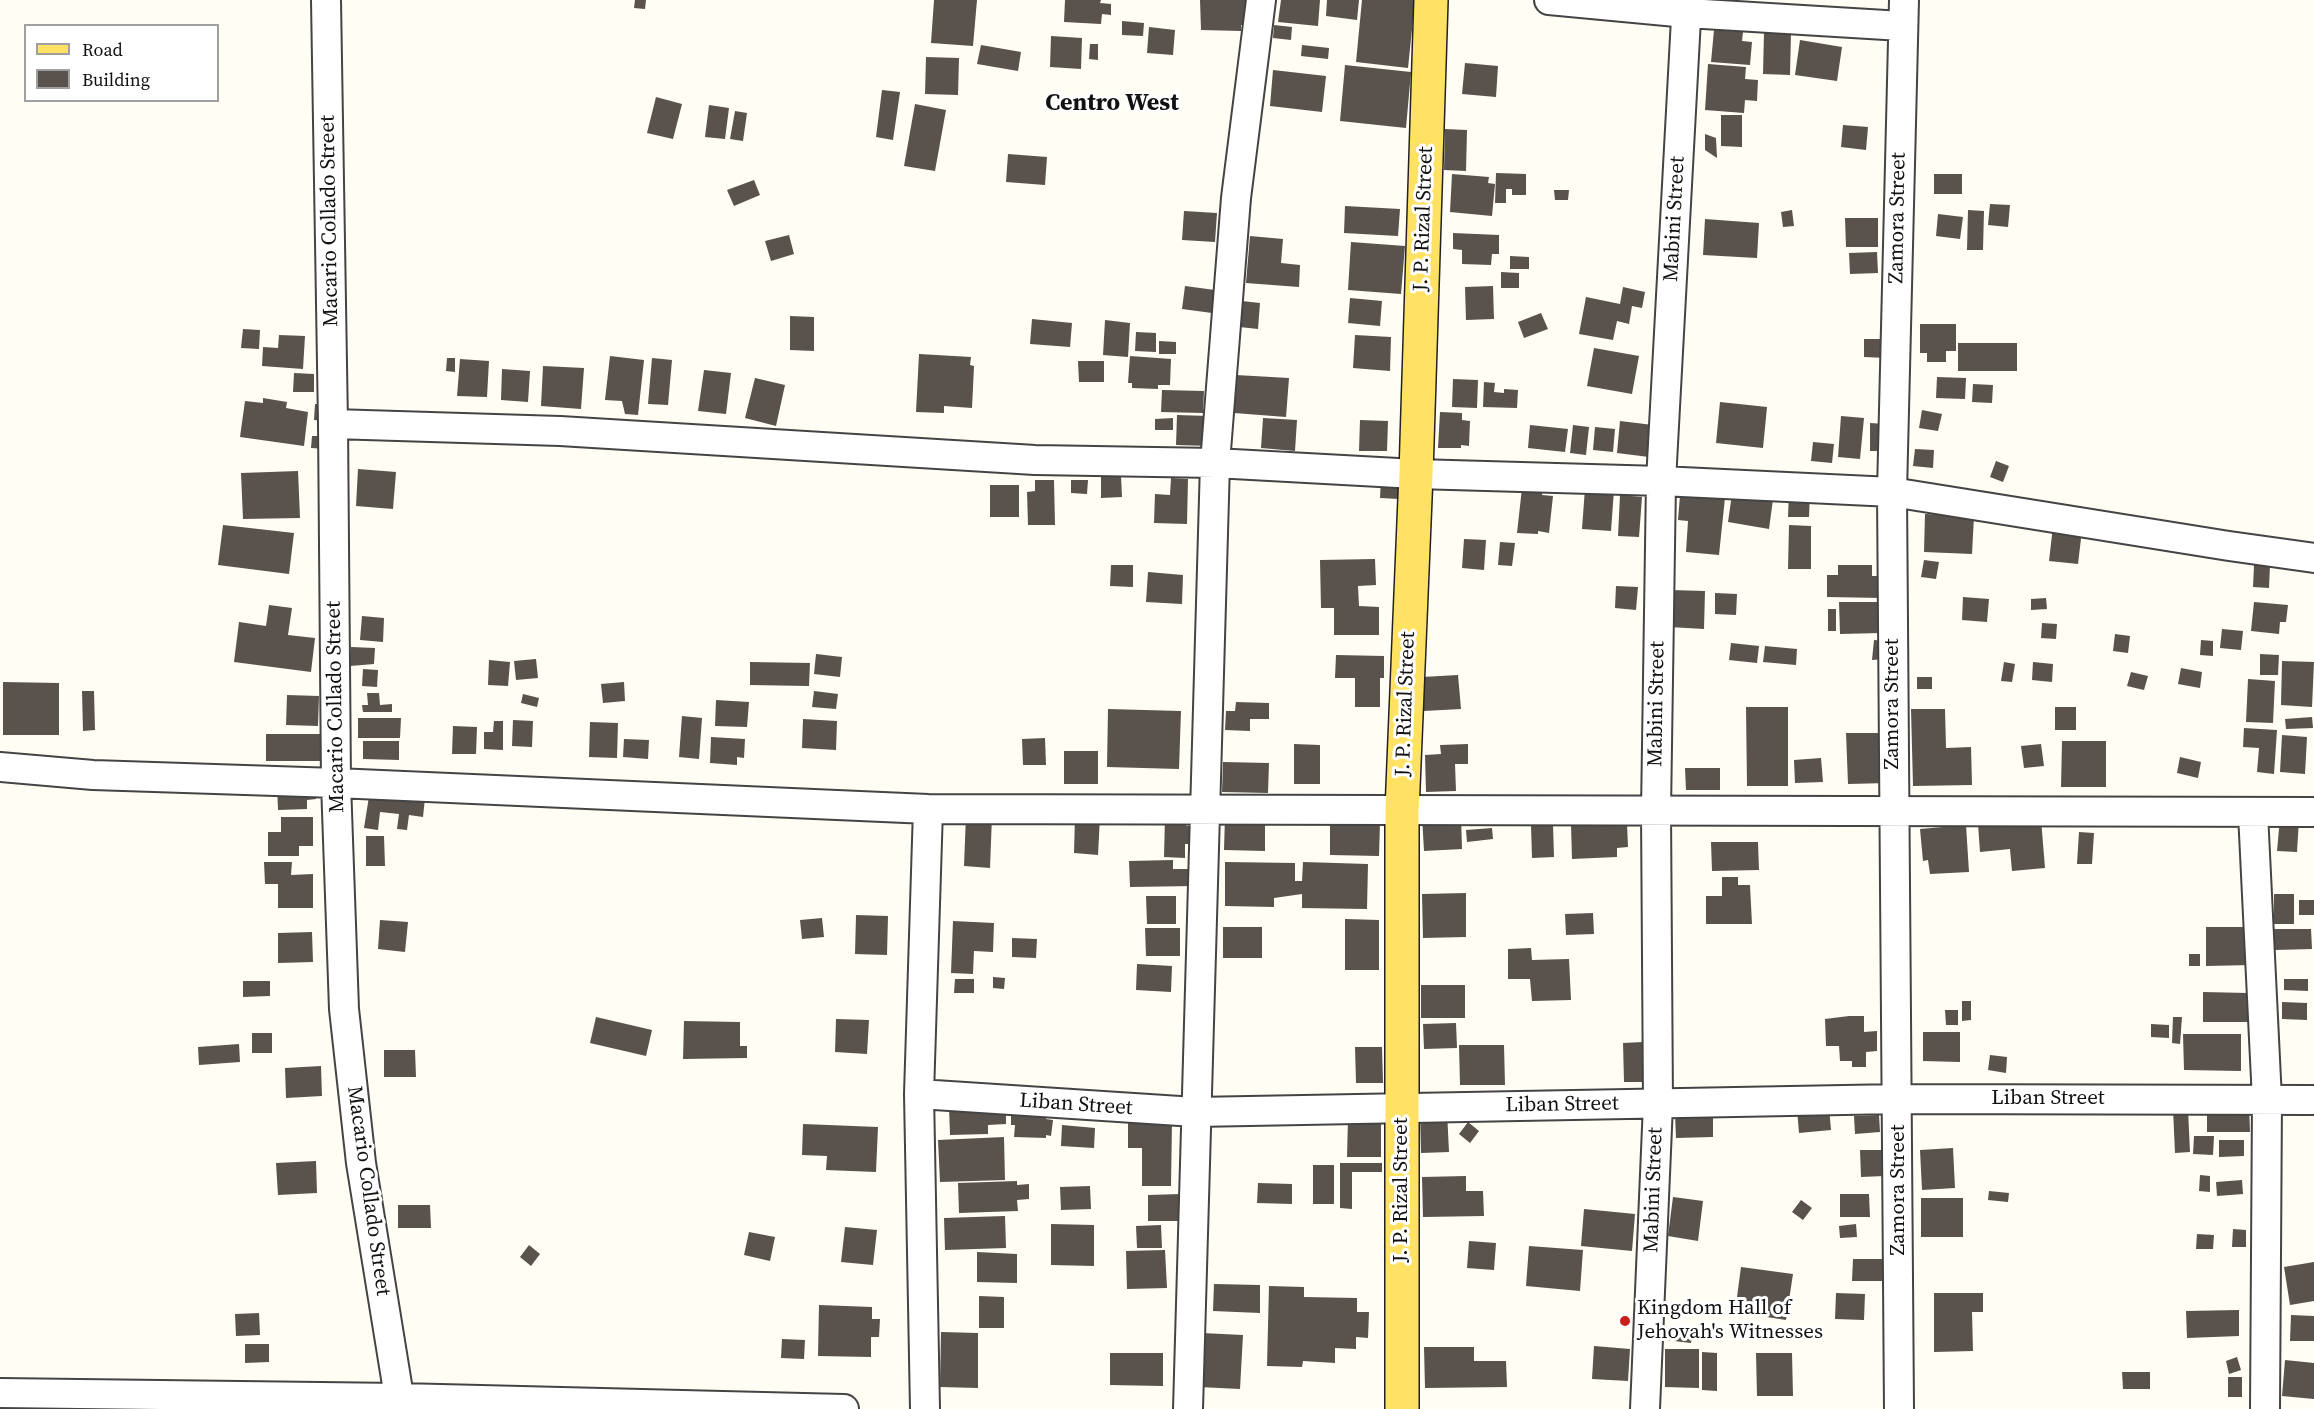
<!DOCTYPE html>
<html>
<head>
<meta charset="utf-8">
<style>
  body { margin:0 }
  #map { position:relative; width:2314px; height:1409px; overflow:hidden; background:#fffdf4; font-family:"Source Serif 4",serif }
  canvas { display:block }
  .legend { position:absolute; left:24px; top:24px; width:195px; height:78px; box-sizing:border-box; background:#fff; border:2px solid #a0a0a0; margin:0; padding:8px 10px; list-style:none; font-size:18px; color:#111 }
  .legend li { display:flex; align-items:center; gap:12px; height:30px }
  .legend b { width:30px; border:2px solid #a0a0a0 }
</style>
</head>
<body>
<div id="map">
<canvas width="2314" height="1409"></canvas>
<ul class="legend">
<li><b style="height:8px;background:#ffe264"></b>Road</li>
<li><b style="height:16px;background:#5a524c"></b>Building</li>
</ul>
</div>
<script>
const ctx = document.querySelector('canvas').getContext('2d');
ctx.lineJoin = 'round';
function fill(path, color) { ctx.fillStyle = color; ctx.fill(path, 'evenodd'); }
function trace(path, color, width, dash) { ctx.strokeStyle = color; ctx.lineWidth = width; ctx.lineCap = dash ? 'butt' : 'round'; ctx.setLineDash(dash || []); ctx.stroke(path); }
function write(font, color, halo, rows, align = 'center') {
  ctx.font = font + ' "Source Serif 4",serif'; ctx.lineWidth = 6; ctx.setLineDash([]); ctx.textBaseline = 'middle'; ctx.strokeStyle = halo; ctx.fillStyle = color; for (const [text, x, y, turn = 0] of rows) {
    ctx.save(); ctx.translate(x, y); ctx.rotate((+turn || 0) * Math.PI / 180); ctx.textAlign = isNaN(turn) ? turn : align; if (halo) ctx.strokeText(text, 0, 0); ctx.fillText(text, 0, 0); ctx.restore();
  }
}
fill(new Path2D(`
  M635,0H646L645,9L634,8Z
  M934,0H977L973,46L931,43Z
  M1065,0H1101L1100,3L1111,4V15L1102,14L1101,24L1064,22Z
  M1200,0H1255L1253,25H1241V31L1201,30Z
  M1281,0H1320L1318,26L1278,22Z
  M1327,0H1359L1357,20L1326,16Z
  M1362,0H1415L1408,68L1356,62Z
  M1122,21L1144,23L1143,36L1122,35Z
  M1274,25L1292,27L1291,40L1273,38Z
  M1149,27L1175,30L1173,55L1147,53Z
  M1714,30L1743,32L1742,41L1752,42L1750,65L1711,62Z
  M1764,32L1791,33L1790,75L1763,74Z
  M1051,36L1082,38L1081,69L1050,67Z
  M1800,40L1842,47L1837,81L1795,75Z
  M1090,44H1098V60L1089,59Z
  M981,45L1021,52L1018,71L977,64Z
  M1302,45L1329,48L1328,59L1301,56Z
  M926,57L959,58L958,95L925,94Z
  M1465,63L1498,66L1496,97L1462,94Z
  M1708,64L1746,67L1745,79L1758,80L1757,101L1745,100L1744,113L1705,110Z
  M1345,65L1411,72L1406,128L1340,121Z
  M1273,70L1326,76L1322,112L1270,106Z
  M882,90L900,92L893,140L876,137Z
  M656,97L682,104L673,139L647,133Z
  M915,104L946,110L935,171L904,166Z
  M709,105L729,108L725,139L705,137Z
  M735,111L747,113L743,141L730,139Z
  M1721,115H1742V147L1721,146Z
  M1843,125L1868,127L1866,150L1841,147Z
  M1445,129L1467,130L1466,171L1444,170Z
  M1705,134L1716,138L1717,158L1705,150Z
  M1008,154L1047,157L1045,185L1006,182Z
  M1496,173L1526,174V195H1512V189H1506V203H1495Z
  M1452,174L1489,177L1488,183L1495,184L1492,216L1450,212Z
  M1934,174H1962V194H1934Z
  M754,180L760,195L734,206L727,190Z
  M1554,190H1569L1568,200H1555Z
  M1990,204L2010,205L2008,227L1988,225Z
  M1345,206L1400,209L1398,236L1344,233Z
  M1792,210L1794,226L1783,227L1781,212Z
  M1968,210L1984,211L1983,250H1967Z
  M1184,211L1217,213L1215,242L1182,240Z
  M1938,214L1963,217L1960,239L1936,236Z
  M1845,218H1878V247H1846Z
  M1705,219L1759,223L1757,258L1703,255Z
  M1453,233L1499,235V254H1492L1491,265L1462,264V250L1453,249Z
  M789,235L794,254L771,261L765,241Z
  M1250,236L1283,239L1281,263L1300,265L1299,287L1246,283Z
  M1351,242L1405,246L1401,294L1348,290Z
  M1877,252L1878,273L1850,274L1849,253Z
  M1510,256L1529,257V269H1510Z
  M1501,272L1519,273V288H1501Z
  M1185,286L1215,290L1212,313L1182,309Z
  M1493,286L1494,319L1466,320L1465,287Z
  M1623,287L1645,292L1642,308L1632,306L1629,324L1617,321L1613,340L1579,334L1586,297L1620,304Z
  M1350,298L1382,301L1380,326L1348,323Z
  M1233,300L1260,303L1258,329L1230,326Z
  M1541,313L1548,329L1524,338L1518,322Z
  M790,316L814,317V351L790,350Z
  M1032,319L1072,323L1070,347L1030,344Z
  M1105,320L1130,323L1128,357L1103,355Z
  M1920,324H1956V351H1946V362H1927V353H1920Z
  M243,329L260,330L259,349L241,348Z
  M1136,332L1156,333V352L1135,351Z
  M279,335L305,336L303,369L262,366L263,347L278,348Z
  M1355,335L1391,337L1390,371L1353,368Z
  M1864,339H1886V358L1864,357Z
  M1159,341L1176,342V354H1159Z
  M1958,343H2017V371H1958Z
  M1594,348L1639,356L1632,394L1587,386Z
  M919,354L971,357L970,365L974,366L972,408L944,406V413L916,412Z
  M610,356L644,360L638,415L625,414L622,401L605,400Z
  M1130,356L1171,359L1170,385H1158V389L1132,388V383H1128Z
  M447,358H455V372L446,371Z
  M652,358L672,360L668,405L648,404Z
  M460,359L489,361L487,397L457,396Z
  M1078,361H1104V382H1079Z
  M543,366L584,368L581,409L541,406Z
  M502,369L530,371L528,402L501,400Z
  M704,370L731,373L726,414L698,411Z
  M294,373L314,374V392H293Z
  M1236,375L1289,378L1286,417L1234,413Z
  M1937,377L1966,378L1965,399L1936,398Z
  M755,378L785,385L776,426L745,418Z
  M1453,379L1478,380L1477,408L1452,407Z
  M1484,382L1495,383L1494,392L1504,393V389L1518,390L1517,408L1483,407Z
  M1973,384L1993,385L1992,403L1972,402Z
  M1162,390L1204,391L1203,413L1161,412Z
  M263,398L287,402L286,408L308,412L304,446L240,437L245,401L263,403Z
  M1720,402L1767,407L1763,448L1716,443Z
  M315,404L328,405L327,421L314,420Z
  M1922,410L1942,414L1938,431L1919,428Z
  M1440,412L1462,413V420L1470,421L1469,446L1461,445V448H1438Z
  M1177,415L1209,416V446L1176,445Z
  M1841,416L1864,418L1860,459L1838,457Z
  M1173,418V430H1155V419Z
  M1263,418L1297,420L1295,451L1261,448Z
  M1360,420L1388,421L1387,451H1359Z
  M1620,421L1653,425L1649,457L1617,453Z
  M1870,423L1885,424V451H1870Z
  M1530,425L1568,429L1565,452L1528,448Z
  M1573,425L1589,427L1586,455L1570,453Z
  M1595,427L1615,429L1613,452L1593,450Z
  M312,436H328L327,449L311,448Z
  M1813,442L1834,444L1832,463L1811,461Z
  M1915,449L1934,450L1933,468L1913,466Z
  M1996,461L2009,466L2003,482L1990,477Z
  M358,469L396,472L393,509L356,506Z
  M298,471L300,518L243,519L241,473Z
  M1101,476H1121L1122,497L1101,498Z
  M1171,478L1188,479L1187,524L1154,523L1155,494L1170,495Z
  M1381,478H1399V499L1380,498Z
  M1523,479L1543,481L1542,495L1553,496L1549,533L1538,531V534L1517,533Z
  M1035,480H1054L1055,525H1028L1027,492L1035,491Z
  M1071,480H1088L1087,494L1071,493Z
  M1681,483L1726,488L1719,555L1686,552L1688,521L1678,520Z
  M990,485H1019V517H990Z
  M1733,487L1774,492L1769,529L1728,522Z
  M1585,488L1614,490L1611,531L1582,529Z
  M1789,492H1810L1809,517H1788Z
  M1620,495L1642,497L1639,537L1618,536Z
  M1925,514L1974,516L1972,554L1924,552Z
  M223,525L294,533L289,574L218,565Z
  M1789,525L1811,526V569H1788Z
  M2053,526L2082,530L2078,564L2049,561Z
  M1464,539L1486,540L1484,570L1462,568Z
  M1500,542L1515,543L1512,566L1498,565Z
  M1375,559L1376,585L1358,586L1359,606L1379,607V635H1334V608H1321L1320,560Z
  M1924,560L1939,562L1936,579L1921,577Z
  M1111,565H1133V587L1110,586Z
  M1838,565H1872V576H1882V598L1827,597V575H1838Z
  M2254,565H2270L2269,588L2253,587Z
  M1148,572L1183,575L1182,604L1146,602Z
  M1616,586L1638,587L1636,610L1615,608Z
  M1670,590L1705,591L1704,629L1669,627Z
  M1715,593L1737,594L1736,615L1715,614Z
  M1963,597L1989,599L1987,622L1962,620Z
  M2046,598L2047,609L2031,610V599Z
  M1839,602H1881V633L1840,634Z
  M2254,602L2288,605L2286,622H2280L2279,634L2251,631Z
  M269,605L292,608L288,635L315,638L311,672L234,662L239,622L266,626Z
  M1828,609H1836V631H1828Z
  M362,616L384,618L383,642L360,640Z
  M2042,623L2057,624L2056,639L2041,638Z
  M2222,629L2243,631L2241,650L2220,648Z
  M2115,634L2130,636L2128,653L2113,651Z
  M1874,640L1886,641L1885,659L1872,660Z
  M2201,640L2213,641V656L2200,655Z
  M1731,643L1759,646L1757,663L1729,660Z
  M1765,646L1797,649L1796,665L1763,662Z
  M351,647L375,648L374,664L350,666Z
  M816,654L842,657L840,677L814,674Z
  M2260,654L2279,655L2278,675H2260Z
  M1336,655L1384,656V678H1380V707H1355V678H1335Z
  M536,659L538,678L516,680L514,661Z
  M489,660L510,662L508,686L488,685Z
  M2282,661L2314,662L2312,707L2281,705Z
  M750,662L810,663L809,686L750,685Z
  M2004,662L2015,664L2012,682L2001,681Z
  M2033,662L2053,664L2052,682L2032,680Z
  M2181,668L2202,672L2200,688L2178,684Z
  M363,669L378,670L377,687L362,686Z
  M2131,672L2148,676L2144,690L2127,686Z
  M1458,675L1461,709L1424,711L1422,677Z
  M1917,677H1932V689H1917Z
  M2248,679L2275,681L2273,723L2246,722Z
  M3,682L59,683V735H3Z
  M624,682L625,701L603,703L601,684Z
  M82,691H94L95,730L83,731Z
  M814,691L838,694L836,709L812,707Z
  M367,693H379L380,705L392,704V712H363L362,705H368Z
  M523,694L539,698L537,707L521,703Z
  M287,695L319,696L318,726L286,725Z
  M716,700L749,702L747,727L715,726Z
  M1236,702L1269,703V719H1250V731L1225,730L1226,711H1235Z
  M1746,707H1788V786H1747Z
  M2055,707H2076V730H2055Z
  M1108,709L1181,711L1179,769L1107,767Z
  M1911,709H1945L1946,748L1971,747L1972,785L1913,786Z
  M682,716L702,718L699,759L679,757Z
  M2312,717L2313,728L2286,729L2285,719Z
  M358,718H401L400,738H358Z
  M803,719L837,721L836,750L802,748Z
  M513,720L533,721L532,747L512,746Z
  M494,721H503V750L484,749V732H493Z
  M590,722L618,723L617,758L589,757Z
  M453,726L477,727L476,754H452Z
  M2244,728L2277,730L2274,774L2257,772L2259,748L2243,747Z
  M1846,733H1887L1888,783L1848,784Z
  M266,734H327V761H266Z
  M2282,735L2307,737L2305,774L2280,772Z
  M711,737L745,739L744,758L737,757V765L710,763Z
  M1045,738L1046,765H1023L1022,739Z
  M624,739L649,740L648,759L623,757Z
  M363,741H399V760L363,759Z
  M2062,741H2106V787H2061Z
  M1294,744L1320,745V784H1294Z
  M1468,744V764H1455L1456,791L1426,792L1425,755L1441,754L1440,745Z
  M2041,744L2044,766L2024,768L2021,746Z
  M1064,751H1098V784H1064Z
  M2180,757L2201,762L2198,778L2177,773Z
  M1821,758L1823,782L1795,783L1794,760Z
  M1223,762L1269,763L1268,793L1222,792Z
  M1685,768H1720V790H1686Z
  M277,784L315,787L316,799L307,800V809L278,810Z
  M370,790L425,798L423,817L409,815L407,830L397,829L399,814L380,812L378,830L364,828Z
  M966,815L992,816L990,868L964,866Z
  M1225,815L1265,816V851L1224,850Z
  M1461,815L1462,849L1424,851L1422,816Z
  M1075,816L1100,817L1098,855L1074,853Z
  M1165,816H1186V826H1195L1194,844H1185V858L1164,857Z
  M281,817H313V846H299V856H268V832H281Z
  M2280,818L2299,819L2297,852L2277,851Z
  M2041,819L2045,868L2012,871L2010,849L1980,852L1978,824Z
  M1330,821L1380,822L1379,856L1330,855Z
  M1627,823L1628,847L1617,848V857L1572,859L1571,825Z
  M1553,824L1554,857L1532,858L1531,825Z
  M1966,825L1969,872L1930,874L1928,860L1923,861L1920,829Z
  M1492,828L1493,839L1467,842L1466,830Z
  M2079,832L2094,833L2092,864H2077Z
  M366,836H384L385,866H366Z
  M1711,842H1758L1759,870L1712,871Z
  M1173,860V869H1194V886L1130,887L1129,861Z
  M264,862H292L291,875L313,874V908H278V884H265Z
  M1225,862L1295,863V881H1302L1303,862L1368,864L1367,909L1302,908V894L1274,898V907L1225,906Z
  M1722,877H1738V885H1750L1752,924H1706V896H1722Z
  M1466,893V937L1423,938L1422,894Z
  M2274,894H2294V924H2274Z
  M1146,896H1176V924H1147Z
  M2299,900H2314V915H2299Z
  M1593,913L1594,934L1566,935L1565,914Z
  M856,915L888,916L887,955L855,954Z
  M822,918L824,937L802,939L800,920Z
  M1345,919L1379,920V970H1345Z
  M380,920L408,922L405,952L378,949Z
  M953,921L994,923L993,952L974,951L973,974L951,973Z
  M1223,927H1262V958H1223Z
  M2206,927H2251L2252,965L2206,966Z
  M1145,928H1180V956H1146Z
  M2274,929H2311L2312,949L2275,950Z
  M312,932L313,962L278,963V933Z
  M1012,938L1037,939L1036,958L1012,957Z
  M1531,948L1532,960L1569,959L1571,1000L1532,1001L1530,979H1508V949Z
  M2189,954H2200V966H2189Z
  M1137,964L1172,966L1171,992L1136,990Z
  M993,977L1005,978L1004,989L993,988Z
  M955,979H974V993H954Z
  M2284,979H2308V991L2284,990Z
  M243,981H270V996L243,997Z
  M1421,985H1465V1018H1421Z
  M2203,992L2248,993V1022H2203Z
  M1962,1001H1971V1020L1962,1021Z
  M2282,1002L2307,1003V1020L2282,1019Z
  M1945,1010H1958V1025H1946Z
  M1849,1016H1864V1032L1877,1031V1051L1866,1052V1067H1852V1061H1840L1839,1046H1826L1825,1019Z
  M596,1017L652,1030L646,1056L590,1043Z
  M2173,1017H2182L2180,1044L2172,1043Z
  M836,1019L869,1020L867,1054L835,1052Z
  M684,1021L740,1022V1046H747V1058L683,1059Z
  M1456,1023L1457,1048L1424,1049L1423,1024Z
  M2151,1024L2169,1025V1038L2151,1037Z
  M1923,1032H1960V1062L1923,1061Z
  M252,1033H272V1053H252Z
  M2183,1034H2241V1071L2184,1070Z
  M1643,1042L1644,1082H1624L1623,1043Z
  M239,1044L240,1062L199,1065L198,1047Z
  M1459,1045H1504L1505,1085H1460Z
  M1355,1047H1382L1383,1083H1356Z
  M384,1050H415L416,1077H384Z
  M1990,1055L2007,1057L2006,1073L1988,1070Z
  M321,1066L322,1096L286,1098L285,1068Z
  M2207,1104H2249L2250,1132H2207Z
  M1006,1106V1124L988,1125V1134L950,1135L949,1107Z
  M1047,1107L1046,1119L1053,1120L1051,1136L1046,1135V1138L1014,1137L1015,1125H1011V1109Z
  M1829,1107L1831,1130L1799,1133L1797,1109Z
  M2173,1109H2188L2190,1152L2175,1153Z
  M1447,1111L1449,1152L1421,1153L1420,1112Z
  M1713,1112V1137L1676,1138L1675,1113Z
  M1879,1115L1880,1132L1855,1134L1854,1116Z
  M1348,1118H1381V1157H1347Z
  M1128,1121H1172L1171,1186H1142V1148H1128Z
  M1468,1122L1479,1131L1470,1143L1459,1134Z
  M803,1124L878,1127L876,1172L826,1170L827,1156L802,1155Z
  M1062,1125L1095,1128L1094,1148L1061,1146Z
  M2194,1136H2214L2213,1155L2193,1154Z
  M1004,1137L1005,1180L940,1182L938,1140Z
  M2219,1140H2244V1156L2219,1157Z
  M1953,1148L1955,1188L1922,1190L1920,1150Z
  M1860,1150H1882L1884,1176L1861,1177Z
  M316,1161L317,1193L278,1195L276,1163Z
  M1340,1163H1382V1172H1352V1209L1340,1208Z
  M1313,1165H1334V1204H1313Z
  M2200,1175L2210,1176V1192L2199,1191Z
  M1466,1176V1191H1483L1484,1216L1423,1217L1422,1177Z
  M2242,1180L2243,1194L2217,1196L2216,1182Z
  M1017,1181V1185L1029,1184V1199L1017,1200L1018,1211L959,1213L958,1183Z
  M1258,1183L1292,1184V1204L1257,1203Z
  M1090,1186L1091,1209L1061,1210L1060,1187Z
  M1989,1191L2009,1193L2008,1202L1988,1200Z
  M1181,1194V1221H1148V1195Z
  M1840,1194H1869L1870,1217H1840Z
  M1673,1197L1703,1201L1698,1241L1668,1236Z
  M1921,1198H1963V1237H1921Z
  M1801,1200L1812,1208L1803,1220L1792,1212Z
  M398,1205H430L431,1228H398Z
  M1584,1209L1635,1214L1632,1251L1581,1246Z
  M1005,1216L1006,1248L945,1250L944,1218Z
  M1051,1224L1094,1225V1266L1051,1265Z
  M1856,1224L1857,1237L1840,1238L1839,1226Z
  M1161,1225L1162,1248H1137L1136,1226Z
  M845,1227L877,1230L873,1265L841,1262Z
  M2233,1229L2246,1230V1247H2232Z
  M749,1232L775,1237L770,1261L744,1255Z
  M2197,1234L2214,1235L2213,1249H2196Z
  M1469,1241L1496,1243L1494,1270L1467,1268Z
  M529,1245L540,1254L531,1266L520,1257Z
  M1529,1246L1583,1250L1580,1291L1526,1286Z
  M1165,1250L1167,1288L1127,1289L1126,1251Z
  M977,1252L1017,1254V1283L977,1282Z
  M1853,1259H1884V1281H1852Z
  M2314,1262V1301L2290,1305L2284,1267Z
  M1741,1267L1793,1274L1786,1320L1735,1312Z
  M1214,1284L1260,1285V1313L1213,1311Z
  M1269,1286L1304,1287V1297L1357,1298V1312H1369L1368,1338L1356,1337V1349L1335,1348V1363L1303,1361L1302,1367L1267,1366Z
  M1836,1293L1865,1294L1864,1320L1835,1319Z
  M1934,1293H1983V1312H1972L1973,1351L1934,1352Z
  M979,1296L1004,1297V1328H979Z
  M819,1305L872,1307V1319H880L879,1337H871V1357L818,1356Z
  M2239,1310V1336L2187,1338L2186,1311Z
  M259,1313L260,1335L236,1336L235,1314Z
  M2291,1315L2314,1316V1341H2290Z
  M1668,1327L1693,1329L1691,1343L1666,1340Z
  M941,1332L978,1333V1388L940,1387Z
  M1202,1333L1243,1335L1240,1389L1199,1387Z
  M782,1339L805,1340L804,1359L781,1358Z
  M245,1344H269V1362L245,1363Z
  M1594,1346L1630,1349L1628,1381L1592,1379Z
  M1424,1347H1474V1361H1506L1507,1387L1425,1388Z
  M1665,1349H1699V1388L1665,1387Z
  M1702,1352L1717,1353V1391L1702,1390Z
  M1110,1353H1163V1386L1110,1385Z
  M1756,1353H1792L1793,1396H1757Z
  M2237,1357L2241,1370L2229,1374L2226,1361Z
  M2285,1360L2314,1363V1399L2282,1396Z
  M2122,1372H2150V1389H2123Z
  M2228,1377H2242V1397H2228Z`), '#5a524c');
const minor = new Path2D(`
  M326,0L333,424L336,783L344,1009L361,1163L401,1409
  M1549,0L1687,13L1902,26
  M333,424L560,431L1035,460L1215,463L1416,474L1661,481L1892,492L2229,546L2314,558
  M0,767L93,775L336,783L928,809L2314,812
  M2253,813L2267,1100L2265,1409
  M919,1094L1195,1112L1898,1099L2314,1100
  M0,1393L400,1398L844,1409
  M925,1409L919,1094L928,809
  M1188,1409L1215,463L1236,198L1261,0
  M1645,1409L1658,1104L1656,811L1661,481L1687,0
  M1899,1409L1892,492L1904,0`);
const major = new Path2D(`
  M1402,1409V811L1416,474L1431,0`);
trace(minor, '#444', 32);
trace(major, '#222', 36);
trace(minor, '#fff', 28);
trace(major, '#ffe264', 33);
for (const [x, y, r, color] of [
  [1625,1321,6,"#cc1f1d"]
]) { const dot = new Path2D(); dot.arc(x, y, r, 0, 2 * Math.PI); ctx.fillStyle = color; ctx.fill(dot); trace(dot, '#fff', 2); }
write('21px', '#111', '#fff', [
  ["Zamora Street",1898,218,-89],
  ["J. P. Rizal Street",1424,219,-88],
  ["Mabini Street",1675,219,-87],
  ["Macario Collado Street",330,221,-91],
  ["J. P. Rizal Street",1406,704,-88],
  ["Mabini Street",1657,704,-89],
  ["Zamora Street",1893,704,-90],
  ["Macario Collado Street",336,707,-91],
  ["Liban Street",2048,1099],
  ["Liban Street",1076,1105,4],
  ["Liban Street",1562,1105,-1],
  ["J. P. Rizal Street",1402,1190,-90],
  ["Mabini Street",1654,1190,-88],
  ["Zamora Street",1899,1190,-90],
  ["Macario Collado Street",368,1191,82]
]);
write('21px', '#111', '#fff', [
  ["Kingdom Hall of",1637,1309],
  ["Jehovah's Witnesses",1637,1333]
], 'left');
write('bold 24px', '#111', '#fff', [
  ["Centro West",1112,104]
]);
</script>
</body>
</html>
